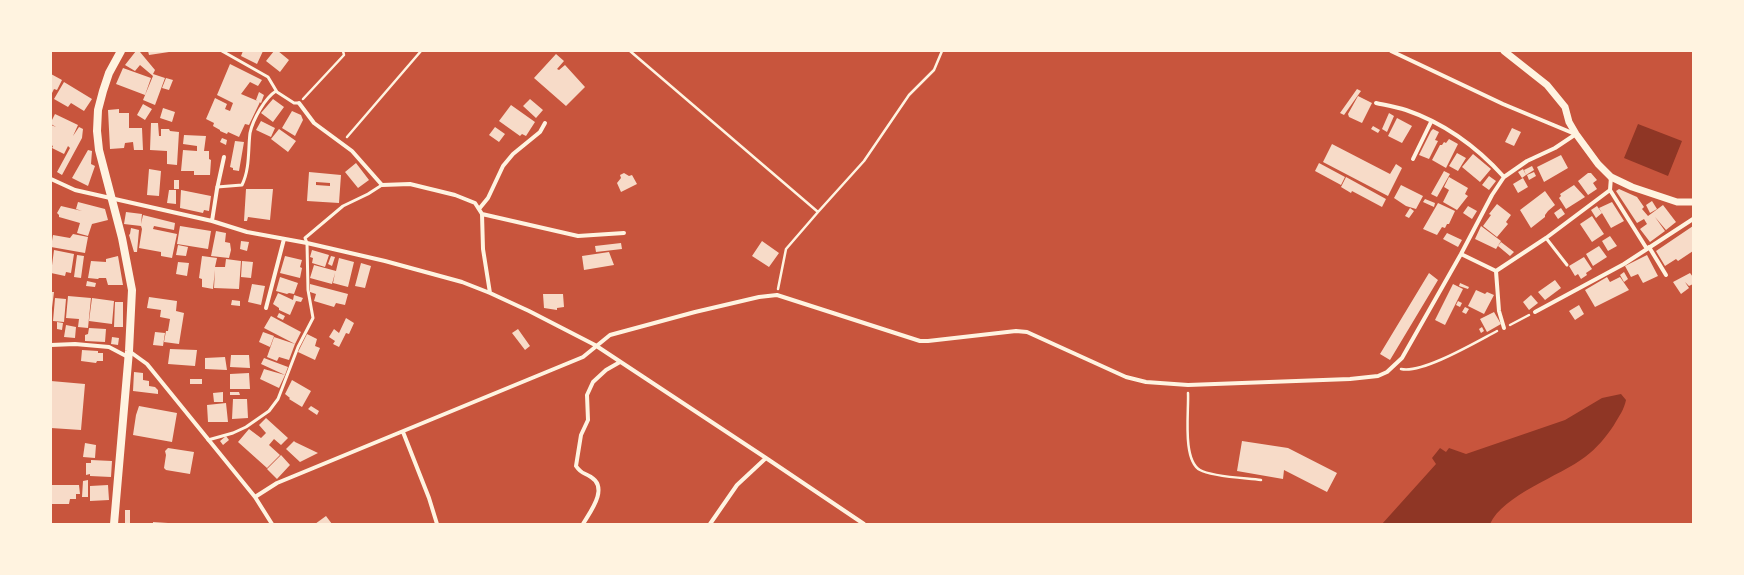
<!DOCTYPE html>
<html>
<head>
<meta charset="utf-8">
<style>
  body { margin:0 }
  #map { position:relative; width:1744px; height:575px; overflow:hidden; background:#c8553d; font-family:"Roboto Condensed",sans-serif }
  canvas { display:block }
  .frame { position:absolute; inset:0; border:52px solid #fff3e0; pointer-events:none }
</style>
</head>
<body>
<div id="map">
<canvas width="1744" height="575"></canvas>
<div class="frame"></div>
</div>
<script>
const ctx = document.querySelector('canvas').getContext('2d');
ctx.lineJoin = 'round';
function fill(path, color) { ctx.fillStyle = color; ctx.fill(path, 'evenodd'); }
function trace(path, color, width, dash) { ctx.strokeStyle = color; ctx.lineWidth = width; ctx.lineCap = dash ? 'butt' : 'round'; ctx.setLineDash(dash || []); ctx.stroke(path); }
fill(new Path2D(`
  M1638,124L1682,141L1668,176L1624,158Z
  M1621,394L1626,400C1624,410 1619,416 1614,425C1606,437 1597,448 1585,457C1560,476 1503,495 1490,524H1382L1436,464L1432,458L1440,448L1446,452L1449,448L1466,454L1565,420L1602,398Z`), '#8f3625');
fill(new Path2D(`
  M136,51L140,52L155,70L153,74L165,78L155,105L143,100L153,76L140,65L135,71L125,65Z
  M148,51H169V52L149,55Z
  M243,51H263L257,64L241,56Z
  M274,51H278L289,60L280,72L266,61Z
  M556,54L564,61L557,69L559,70L565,65L585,87L566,106L534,78Z
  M230,64L262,80L258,86L250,82L241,94L260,102L249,125L245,124L239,137L228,132L227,134L220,131V130L213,126L214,123L206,119L215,98L227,104L225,109L230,111L233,103L217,95Z
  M123,68L151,78L145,95L116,84Z
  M51,74L62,80L57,90L54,89L51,95Z
  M166,78L173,80L169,90L162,88Z
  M64,82L92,99L84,111L71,103L68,107L54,99Z
  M1357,89L1361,91L1344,115L1340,113Z
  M259,92L264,95L261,103L256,100Z
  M1358,96L1372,103L1362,123L1349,117L1348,114Z
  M273,99L284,107L273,122L261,113Z
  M530,99L543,110L536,118L523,106Z
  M143,104L152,109L145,120L137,115Z
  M511,105L535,122L526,136L522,134L520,136L499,121Z
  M163,108L175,112L172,122L160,118Z
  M119,109V113H129V128H142L143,150H134L133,142L125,143L124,148L110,149L108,110Z
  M292,111L301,115L303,120L295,136L282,128Z
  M1389,113L1394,116L1387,132L1382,129Z
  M55,114L78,125L73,136L79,127L83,129L82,138L62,175L57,172L70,148L68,146L64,154L52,148L53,146L51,145V125L56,127L51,124V122Z
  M1397,118L1412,126L1402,143L1388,136Z
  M261,121L275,128L271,137L256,130Z
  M151,123H158L159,136H161V129H169L170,131L179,132L177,165L167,164V151L150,150Z
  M1373,126L1380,130L1378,133L1371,129Z
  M495,127L505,134L499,142L489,135Z
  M1512,128L1521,132L1514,146L1505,142Z
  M279,129L296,141L288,152L271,139Z
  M1433,129L1439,132L1435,140L1438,141L1429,159L1419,155L1431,131Z
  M184,135L206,136L204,151H209V159L211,160L210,175H194V171H181L183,150L197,151V146L183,144Z
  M222,138L227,140L226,145L220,142Z
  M1449,139L1458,144L1446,168L1432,160L1440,145H1442L1444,142L1446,143Z
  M235,141L244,142L239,171L233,170V168L230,167Z
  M1332,144L1390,174L1396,164L1402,168L1388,196L1323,162Z
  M88,150L92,151L91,164L95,166L88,186L72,178Z
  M1457,153L1466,158L1458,171L1449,166Z
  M1473,154L1491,169L1480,182L1462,167Z
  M1561,155L1568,168L1544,182L1537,167Z
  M356,163L369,180L358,188L345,172Z
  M1319,163L1345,177L1341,185L1315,171Z
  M1532,166L1534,170L1526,175L1524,170Z
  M149,169L161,171L159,196L147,195Z
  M1523,169L1526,175L1522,178L1518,172Z
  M1444,171L1450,174L1437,197L1431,194Z
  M309,172L341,175L339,203L307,201ZM316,182L330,183V186L316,185Z
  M1534,172L1536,176L1529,180L1527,175Z
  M624,173L629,176L632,175L637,184L621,192L617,183L621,178L620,175Z
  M1588,173H1591L1597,180L1593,183L1597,189L1588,195L1578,181Z
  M1489,176L1496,181L1489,190L1482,185Z
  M1346,177L1386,199L1382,207L1352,191L1351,193L1341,187Z
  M1449,177L1468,188L1465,194L1468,196L1457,210L1443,202L1449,190L1444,187Z
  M1523,178L1528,187L1518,193L1513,184Z
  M174,180H179V189H174Z
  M1401,185L1423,196L1416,209L1406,206L1394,198Z
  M1574,185L1585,197L1566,209L1559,198L1561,196L1560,194Z
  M246,189H273L270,220L248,217L247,221H244Z
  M1619,189L1637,197L1644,207L1642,209L1648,216L1663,205L1676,222L1666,230L1655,217L1665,231L1650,242L1640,229L1647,224L1644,219L1637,223L1616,191Z
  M169,190H176V204L167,203Z
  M181,190L211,196L209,211L204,210L203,213L180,208Z
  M1545,191L1555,205L1548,211L1545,215V217L1531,228L1520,210Z
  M1425,199L1435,203L1434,207L1423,202Z
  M1652,201L1657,209L1650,213L1646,205Z
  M78,202L105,209L108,220L92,224L88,236L77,233L80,223L59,217V215L57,213L61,206L82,211L76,209Z
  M1612,202L1624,221L1611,228L1599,208Z
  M1438,203L1455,211L1449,224H1447L1445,228L1442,227L1437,235L1423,229Z
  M1497,204L1511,215L1506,222L1508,224L1497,237L1483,226L1491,215L1489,214Z
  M1468,206L1477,211L1472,219L1463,213Z
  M1597,206L1602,213L1596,218L1591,210Z
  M1410,208L1414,211L1409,218L1405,216Z
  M1561,208L1565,214L1558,219L1554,213Z
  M126,212L142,214L141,224L143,215L175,223L174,230L154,226L153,229L177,234L172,258L161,256V252L139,248L142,229L141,226L124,224Z
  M1592,216L1604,234L1592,242L1580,224Z
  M180,226L211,231L208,249L177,244Z
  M1481,226L1501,241L1496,249L1475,239Z
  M1693,226V251L1678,261L1676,259L1665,266L1656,251Z
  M131,228L139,230L137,252H134L129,235L130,234Z
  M216,231L226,233L225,242L230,243L231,250L229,258L211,256Z
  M1447,233L1462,240L1458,247L1443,239Z
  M73,234L88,237L85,253L51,247L53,235L70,238Z
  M1610,236L1617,246L1608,251L1602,241Z
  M241,241L249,242L247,251L240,249Z
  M762,241L779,253L769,267L752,256Z
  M1501,242L1514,252L1510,256L1498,246Z
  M621,243L622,249L596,252L595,246Z
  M178,245L188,247L186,256L176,255Z
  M1599,246L1607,257L1593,266L1586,254Z
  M54,250L74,254L71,273L66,272L65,276L51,273Z
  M312,250L329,255L325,267L312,263L313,258L310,257Z
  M609,252L614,265L584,270L582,256Z
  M77,255L84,256L81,278L74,277Z
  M1647,255L1658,276L1643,283L1638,274L1631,277L1625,266Z
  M118,256L123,285H108L106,278H99L98,279L88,278L91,261L106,262V259Z
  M202,256L217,258L215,267H225L226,259L241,261L239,289L214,288L215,270L213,289L202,287V279L199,278Z
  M285,256L302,260L300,267L302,268L300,278L280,273Z
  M331,256L335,257L332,266L328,264Z
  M1584,257L1592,269L1586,273L1587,275L1581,279L1578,274L1575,276L1569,266Z
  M339,258L354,262L348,287L333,283L335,273L332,284L310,278L314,265L336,271Z
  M242,261L253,262L251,278L241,277Z
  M178,262L189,263L187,276L176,274Z
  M361,263L371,266L365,288L355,286Z
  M1624,272L1628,279L1624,282L1620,275Z
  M1429,273L1438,280L1390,360L1380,354Z
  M1690,273L1693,277V284L1689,286L1685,282L1689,288L1681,294L1673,282Z
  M280,277L298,283L294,294L289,293L287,294L276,291Z
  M1607,277L1610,282L1620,277L1629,290L1595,307L1585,290Z
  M1555,280L1561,288L1545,300L1538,292Z
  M87,281L96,283L95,287L86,286Z
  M1460,283L1469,287L1468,289L1459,286Z
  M252,284L265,286L261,305L248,302Z
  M310,284L348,294L345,305L336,303L334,307L314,301L316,294L310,292Z
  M1453,284L1463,289L1445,325L1435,320Z
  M1476,290L1485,294L1487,292L1494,295L1484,314L1468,306Z
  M51,292H54L52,308H51Z
  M278,293L293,300L294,295L303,298L301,302L296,301L290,315L279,310V308L273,304Z
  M543,294H563L564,307L557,308V310L544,308Z
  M1531,295L1538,303L1529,310L1523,302Z
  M68,296L91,298L88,328L78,327L79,319L66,318Z
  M149,297L177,301L176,311L184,313L179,344L164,342L166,331H168L170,319L160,317L161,310L147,308Z
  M55,298L66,299L64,322L53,321Z
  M92,298L114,301L112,324L89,321Z
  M232,300L240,301V306L231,305Z
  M1458,301L1462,303L1460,307L1456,305Z
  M115,302H123V327H114Z
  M1579,305L1584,314L1575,320L1569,311Z
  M1465,307L1469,309L1466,314L1462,312Z
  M1494,312L1501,324L1487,332L1480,319Z
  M279,313L285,316L283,320L277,317Z
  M271,316L301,332L295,344L264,328Z
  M346,318L354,323L349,334L346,333L339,347L333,344L335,341L329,337L334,329L339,333Z
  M57,322L63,323L62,330L57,329Z
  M66,325L76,327L75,338L64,337Z
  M1482,327L1484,331L1481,333L1479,329Z
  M89,328L106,329L105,342L85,341V335L88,334Z
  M518,329L530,346L525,350L512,333Z
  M155,332L165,333L163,346L153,345Z
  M263,332L274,336L270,347L259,342Z
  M307,334L317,339L315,346L320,348L315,360L298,352Z
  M112,337L119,338L118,345L111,344Z
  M274,337L295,344L289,360L279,357L277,361L267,357Z
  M170,349L197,350L195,366L168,364Z
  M82,350L98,351V353H103V361H97L96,363L81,361Z
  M231,355H249L250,368L230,367Z
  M225,357L227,370L205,369V358Z
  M264,358L288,367L285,375L261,364Z
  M264,369L285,375L279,388L260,379Z
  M134,372L143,373V380L149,381V386L155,387L158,390V394L133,391Z
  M249,373L250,389H230V374Z
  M190,379H202V384H190Z
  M292,380L311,391L302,407L289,399L290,398L285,394Z
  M51,381L85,384L81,430L51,428Z
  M223,392V402H214L213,393Z
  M230,392H239L240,395H230Z
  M233,399H247L248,418L232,419Z
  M226,403L228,422H208L207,405Z
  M139,406L177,413L172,442L133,435L136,415Z
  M311,406L319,411L317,415L308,409Z
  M266,418L288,438L281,445L274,439L269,445L280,455L267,468L238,442L249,429L261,438L266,433L259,425Z
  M226,436L229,440L223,445L220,441Z
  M294,441L295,442L318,453L300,462L286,449Z
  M1242,441L1288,448L1337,473L1327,492L1284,470L1283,479L1237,471Z
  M85,443L96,445L95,458L83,457Z
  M168,448L194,452L190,474L166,470L164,468L166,455L165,451Z
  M281,455L290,465L277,479L267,469Z
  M91,460L112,461L111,477L90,476V474L86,475V463H91Z
  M88,480V497H82L83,481Z
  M51,485H79L80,494H76V499H70L69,504H51Z
  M108,485L109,500L90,501V486Z
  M125,510H130V524H125Z
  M326,516L332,524H315Z
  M153,522L168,523V524H153Z`), '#f7dbc8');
trace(new Path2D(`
  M630,51L818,212
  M303,99L344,55L343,51
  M347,137L421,51
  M778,289L786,249L818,212L864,161L909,95L934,70L942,51
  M1510,325L1529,315
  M1401,369C1422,374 1476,342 1497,331
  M1188,393C1189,411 1182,460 1200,470C1212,477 1246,478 1261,480`), '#fff3e0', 2.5);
trace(new Path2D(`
  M222,51L268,77L277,92L294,103H299
  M217,187L242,185C250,169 248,149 250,133C253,119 265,98 276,91
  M1546,238L1567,265
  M208,440L233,433L246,427L269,411L278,399L298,347L313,318L308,290L307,243L305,238L343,206L368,194L382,185`), '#fff3e0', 3);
trace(new Path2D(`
  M1391,51L1503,104L1575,134
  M299,103L314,123L352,151L382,185L410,184L455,195L475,203L482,214L483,249L490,293
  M1376,103C1385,105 1396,107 1406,110C1444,123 1477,147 1504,177
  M1413,159L1431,122
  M51,179L75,190L212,221L247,232L307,243L385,261L462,282L490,293L529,311L595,345L766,458L864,524
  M1610,190L1647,249
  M479,209L488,198L503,166L513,154L540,132L545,123
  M482,214L578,236L624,233
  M212,221L217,189L224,157
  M1649,247L1666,275
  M1461,254L1496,271L1546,238L1610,190L1611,177
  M1496,271L1499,311L1504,328
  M266,308L284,239
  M1535,312L1624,264L1693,219
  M51,345L75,344L109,347L128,357
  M129,351L147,364L255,497L272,524
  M403,432L429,498L437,524
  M255,497L277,483L583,357L610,335L695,312L759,297L777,295L920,341H928L1016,331L1027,332L1126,377L1146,382L1188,385L1350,379L1378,376L1387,372L1402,358L1461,254L1492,195L1504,177L1527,161L1555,148L1576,134
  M583,524C590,512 609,488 591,477C584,472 582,475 576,466L581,435L588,420L587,395L593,382L606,370L620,362
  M710,524L737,485L766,458`), '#fff3e0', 4);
trace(new Path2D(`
  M1504,51L1547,85L1565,107L1569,122L1576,134L1598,164L1611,177L1632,187L1677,202H1693`), '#fff3e0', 7);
trace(new Path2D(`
  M114,524L129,351L132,290L122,238L99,150L97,131L98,110L103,91L109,73L121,51`), '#fff3e0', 8);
</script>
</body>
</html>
